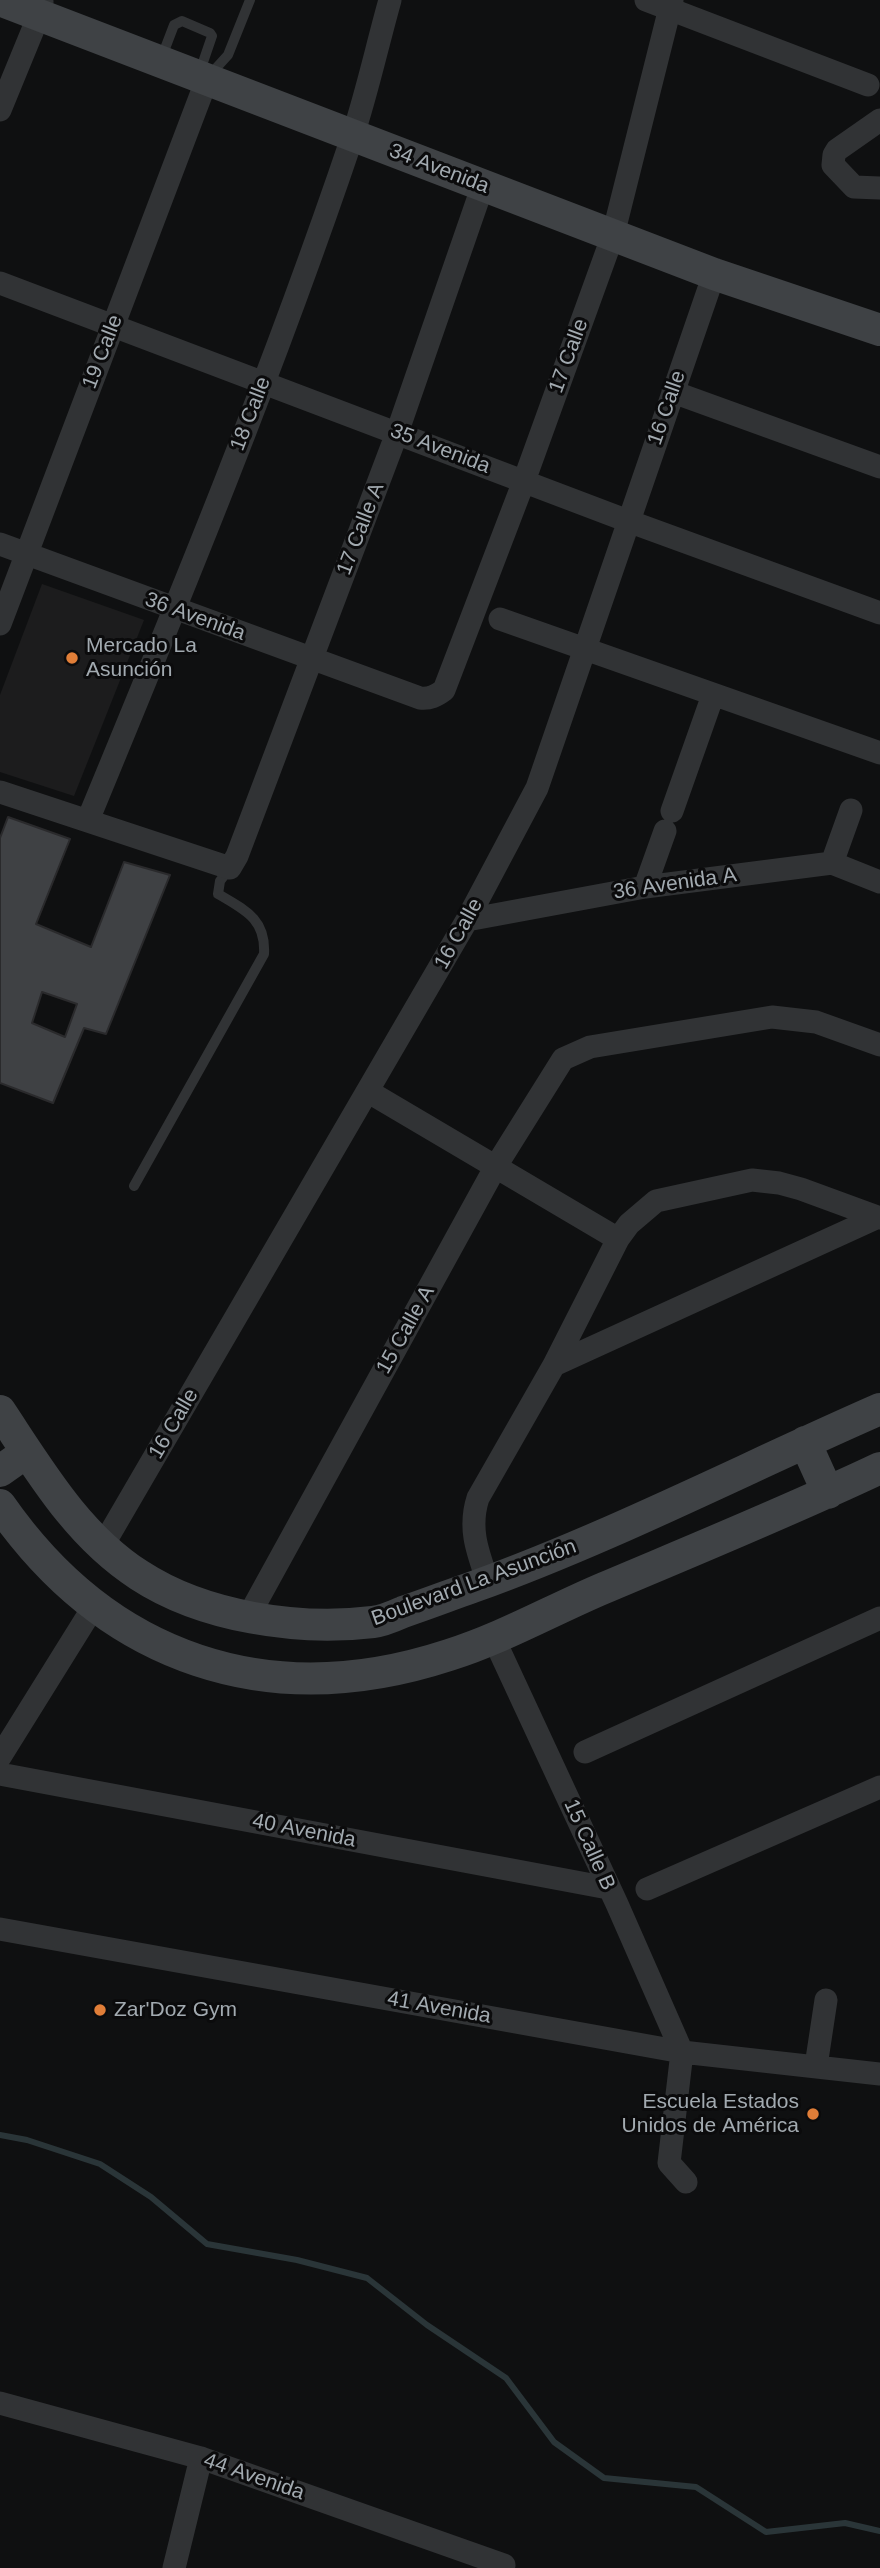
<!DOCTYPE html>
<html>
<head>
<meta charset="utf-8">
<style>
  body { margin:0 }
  canvas { display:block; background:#0f1011 }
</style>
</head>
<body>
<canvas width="880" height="2568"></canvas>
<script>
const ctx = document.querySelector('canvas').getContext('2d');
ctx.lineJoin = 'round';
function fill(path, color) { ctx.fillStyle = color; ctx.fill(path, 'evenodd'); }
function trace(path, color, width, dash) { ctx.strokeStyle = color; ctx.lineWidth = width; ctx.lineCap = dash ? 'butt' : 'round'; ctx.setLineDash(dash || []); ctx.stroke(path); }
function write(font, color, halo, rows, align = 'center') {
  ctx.font = font + ' Arial,sans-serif'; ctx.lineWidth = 6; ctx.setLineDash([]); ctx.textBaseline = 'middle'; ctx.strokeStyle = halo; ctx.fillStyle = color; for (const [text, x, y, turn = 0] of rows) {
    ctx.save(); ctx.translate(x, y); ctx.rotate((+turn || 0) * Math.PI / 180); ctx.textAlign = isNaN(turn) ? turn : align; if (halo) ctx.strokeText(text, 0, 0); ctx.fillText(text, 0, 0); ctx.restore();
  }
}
fill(new Path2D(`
  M42,584L144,620L74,796L0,772V695Z`), '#1c1c1d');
trace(new Path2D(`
  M0,2135L27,2140L100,2164L151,2197L207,2244L297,2260L367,2278L427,2325L506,2378L554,2442L604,2478L696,2487L766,2532L845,2523L880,2531`), '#2a3538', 6);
const building = new Path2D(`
  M8,817L70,839L36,924L91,947L124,862L170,875L106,1034L84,1028L53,1103L0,1083V838ZM42,992L77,1004L65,1037L32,1023Z`);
fill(building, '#3f4144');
trace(building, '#2a2a2c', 2);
trace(new Path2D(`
  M161,59L174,25L182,21L210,33L212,36L199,74
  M208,77L228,55L250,0
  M134,1186L264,954C266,919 245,910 218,894L220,881L230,868`), '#313335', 10);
trace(new Path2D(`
  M646,0L868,85
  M0,110L39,15L42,2
  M880,120L837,150L834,155L833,165L854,187L880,188
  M0,283L628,521L880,613
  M673,392L880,467
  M0,544L420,698C430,699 436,696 444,690L524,481L613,235L672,0
  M500,619L880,753
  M0,624L207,79
  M0,792L230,868L237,856L397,433L483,185
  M672,811L713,695
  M88,820C181,595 274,369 352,138C367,93 377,46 390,0
  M832,863L851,810
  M645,887L665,831
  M467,920L645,887L832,863L880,882
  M369,1092L618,1239
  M554,1365L878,1217
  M102,1547L467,920L537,788L714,274
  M488,1582C478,1553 468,1529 478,1498L554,1365L618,1239L629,1224L656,1201L752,1180L779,1183L801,1189L880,1218
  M248,1617L496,1166L563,1059L590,1047L772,1017L816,1022L880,1045
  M494,1639L617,1904L682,2052L669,2163L686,2182
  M585,1752L880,1618
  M0,1757L94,1606
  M0,1774L608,1888
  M647,1889L880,1787
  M0,1929L682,2052L880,2074
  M816,2066L826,2000
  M0,2403L201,2458L504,2565
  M174,2568L201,2458`), '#313335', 23);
trace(new Path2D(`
  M0,0L714,274L880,330
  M0,1411C40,1471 77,1535 139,1575C203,1617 298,1631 373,1622C383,1621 394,1616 403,1612C427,1604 450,1595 473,1587C612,1537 745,1468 880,1409
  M805,1442L828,1493
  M0,1471L27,1452
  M0,1505C108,1660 269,1714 449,1655C503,1638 552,1610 604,1588C696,1549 789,1511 880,1468`), '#3f4245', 32);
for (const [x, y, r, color] of [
  [72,658,7,"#e07e38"],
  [100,2010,7,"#e07e38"],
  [813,2114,7,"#e07e38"]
]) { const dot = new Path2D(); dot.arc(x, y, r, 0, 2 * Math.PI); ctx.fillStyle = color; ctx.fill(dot); trace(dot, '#0b0b0c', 2.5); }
write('21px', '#a2aab0', '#0b0b0c', [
  ["34 Avenida",439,169,21],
  ["19 Calle",103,352,-69],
  ["17 Calle",569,356,-70],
  ["16 Calle",667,408,-71],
  ["18 Calle",251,414,-69],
  ["35 Avenida",440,449,21],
  ["17 Calle A",361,529,-69],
  ["36 Avenida",195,617,20],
  ["36 Avenida A",675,884,-8],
  ["16 Calle",459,934,-61],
  ["15 Calle A",406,1330,-61],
  ["16 Calle",174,1424,-60],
  ["Boulevard La Asunción",474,1583,-20],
  ["40 Avenida",304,1831,11],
  ["15 Calle B",589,1845,66],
  ["41 Avenida",439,2008,10],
  ["44 Avenida",254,2477,19]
]);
write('21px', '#a2aab0', '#0b0b0c', [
  ["Mercado La",86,646],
  ["Asunción",86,670],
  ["Zar'Doz Gym",114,2010],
  ["Escuela Estados",799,2102,"right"],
  ["Unidos de América",799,2126,"right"]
], 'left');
</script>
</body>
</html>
